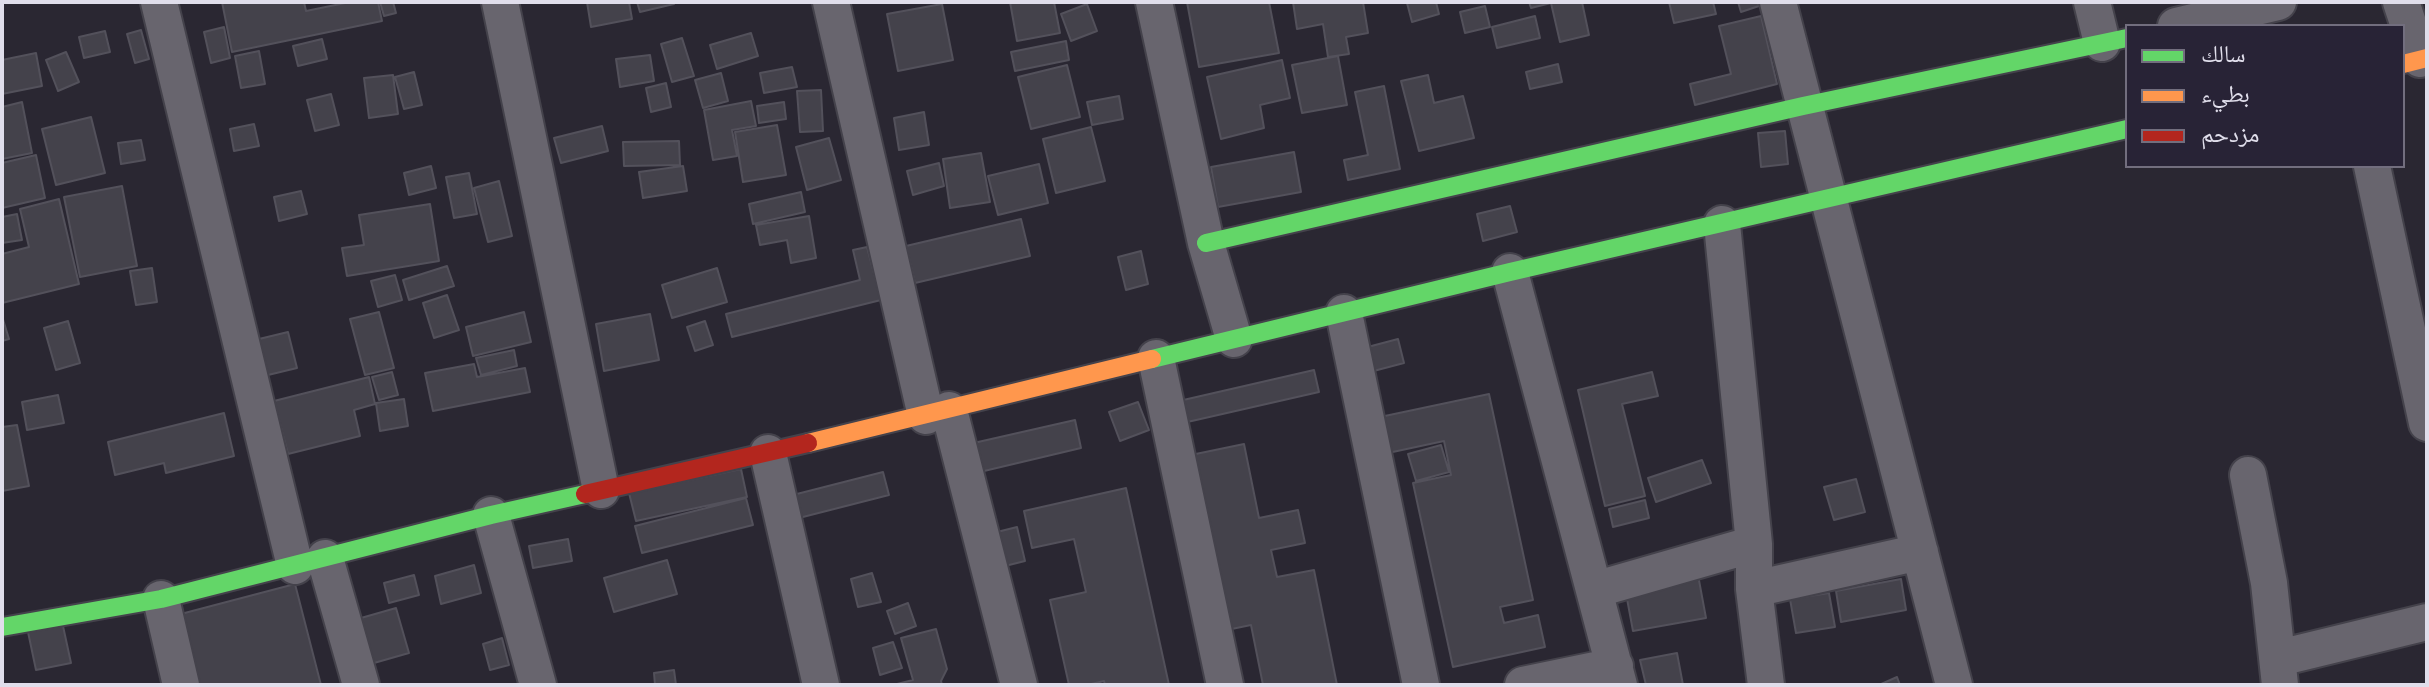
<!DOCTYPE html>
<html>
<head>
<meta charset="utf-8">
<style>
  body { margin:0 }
  #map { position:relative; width:2429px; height:687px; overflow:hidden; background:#2a2732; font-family:"Libre Baskerville","Noto Naskh Arabic",serif }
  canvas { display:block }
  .frame { position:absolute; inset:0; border:4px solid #e0deeb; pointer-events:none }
  .legend { position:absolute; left:2125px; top:24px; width:280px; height:144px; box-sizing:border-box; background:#282336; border:2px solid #726e7e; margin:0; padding:10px 14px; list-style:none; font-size:24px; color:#e0deeb }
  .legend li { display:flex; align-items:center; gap:16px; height:40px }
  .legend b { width:40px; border:2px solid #726e7e }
</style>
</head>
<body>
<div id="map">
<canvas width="2429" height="687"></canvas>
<div class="frame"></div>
<ul class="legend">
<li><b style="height:10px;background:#63d668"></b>سالك</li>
<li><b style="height:10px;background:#ff974d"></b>بطيء</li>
<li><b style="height:10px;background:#b3261e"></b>مزدحم</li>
</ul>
</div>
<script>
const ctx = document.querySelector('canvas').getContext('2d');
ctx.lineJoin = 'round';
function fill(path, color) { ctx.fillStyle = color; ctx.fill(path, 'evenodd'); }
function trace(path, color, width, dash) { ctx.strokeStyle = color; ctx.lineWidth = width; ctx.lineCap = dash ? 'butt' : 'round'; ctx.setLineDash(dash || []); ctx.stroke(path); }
const building = new Path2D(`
  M222,2H304L306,11L350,2H378L382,21L232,52Z
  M380,2H393L396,13L384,16Z
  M587,2H629L632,19L591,27Z
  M637,2H673L674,4L640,12Z
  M1010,2H1054L1060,33L1017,41Z
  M1187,2H1269L1279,53L1199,67Z
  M1293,2H1363L1368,33L1346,37L1349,54L1328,57L1323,24L1297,29Z
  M1436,2L1439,14L1412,22L1407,3Z
  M1529,2H1582L1589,35L1560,42L1551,3L1531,8Z
  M1669,2H1713L1716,14L1674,23Z
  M1738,2H1758L1759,6L1741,12Z
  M942,4L953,60L898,71L887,14Z
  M1087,4L1097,31L1071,41L1061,14Z
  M1485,6L1490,27L1465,33L1460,12Z
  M1535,16L1540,38L1497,48L1492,27Z
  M1761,16L1777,84L1695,105L1690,84L1731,74L1719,26Z
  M224,27L230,58L211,63L204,32Z
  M141,30L149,59L135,63L127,34Z
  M105,31L110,52L84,58L79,37Z
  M751,33L758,56L717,69L710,45Z
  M682,38L694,76L672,82L661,44Z
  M322,39L327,59L298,66L293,46Z
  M1066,41L1069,60L1015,71L1011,52Z
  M259,51L265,84L241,88L235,56Z
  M66,52L79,82L58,91L46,60Z
  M36,53L42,86L2,94V60Z
  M650,55L654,81L620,87L616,59Z
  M1338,56L1347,105L1302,113L1292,65Z
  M1282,60L1290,98L1260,105L1264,128L1221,139L1207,77Z
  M1558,64L1562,82L1530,89L1526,72Z
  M1067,65L1080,117L1031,129L1018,77Z
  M792,67L797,87L764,93L760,73Z
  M414,72L422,105L404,109L395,77Z
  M721,73L728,101L703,108L695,80Z
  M393,75L398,114L369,118L364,78Z
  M1428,75L1434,103L1463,96L1474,138L1419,151L1401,81Z
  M666,83L671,107L651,112L646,88Z
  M1384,86L1400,169L1348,180L1344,160L1368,155L1355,92Z
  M821,90L823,131L800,132L797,91Z
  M331,94L339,125L315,131L307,100Z
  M1119,96L1123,119L1092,125L1087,102Z
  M751,101L756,126L732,130L737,156L713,160L704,110Z
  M22,102L32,153L2,159V107Z
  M784,102L786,119L759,123L757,106Z
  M924,112L929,145L899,150L894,118Z
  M91,117L105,173L56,185L42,129Z
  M254,124L259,146L234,151L230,129Z
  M777,125L786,175L743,182L735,132Z
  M602,126L608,151L561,163L554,138Z
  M1091,127L1105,181L1056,193L1043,139Z
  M1785,131L1788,164L1761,167L1758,133Z
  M829,138L841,180L807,190L796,147Z
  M141,140L145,160L121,164L118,143Z
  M679,141L680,165L624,166L623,142Z
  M1294,152L1301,192L1218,207L1211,167Z
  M981,153L990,202L950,208L943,159Z
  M36,155L45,198L2,208V163Z
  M939,163L944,186L913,195L907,171Z
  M1039,164L1048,203L998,215L988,176Z
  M431,166L436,188L409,195L404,173Z
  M683,166L687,191L643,198L639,172Z
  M469,173L477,214L454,218L446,177Z
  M499,181L512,236L488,242L474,188Z
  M122,186L137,266L80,277L64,197Z
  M301,191L307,214L279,221L274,197Z
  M801,192L805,212L753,224L749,204Z
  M59,199L79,284L2,303V254L29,247L20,209Z
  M430,204L439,261L347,276L342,248L364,245L359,215Z
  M1510,206L1517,232L1483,241L1477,214Z
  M17,214L22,240L2,243V217Z
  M809,216L816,258L791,263L787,240L760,245L756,225Z
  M1021,219L1030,256L915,283L906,246Z
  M867,247L881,300L732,337L726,314L860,280L853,250Z
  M1141,251L1148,284L1126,290L1118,257Z
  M447,266L454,286L409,300L403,280Z
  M152,268L157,302L136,305L130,271Z
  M717,268L727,302L672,318L662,285Z
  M395,275L402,300L378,307L371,281Z
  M447,295L459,330L434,338L423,303Z
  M379,312L394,368L365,375L350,319Z
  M524,312L531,342L473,356L466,327Z
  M650,314L659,360L604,371L596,324Z
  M2,316L9,339L2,341Z
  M68,321L80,363L56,370L44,328Z
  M705,321L713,345L695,351L687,327Z
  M288,332L297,368L268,375L259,339Z
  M1398,339L1404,363L1366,373L1360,349Z
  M514,350L517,366L481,375L476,358Z
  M474,364L477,377L525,368L530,392L433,411L425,373Z
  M1314,370L1319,392L1183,423L1179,401Z
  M392,372L398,395L379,400L372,377Z
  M1652,372L1658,396L1622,404L1645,496L1605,506L1578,390Z
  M369,377L375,404L354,410L360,436L288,454L274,401Z
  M1489,394L1533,600L1500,607L1504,623L1538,615L1545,647L1453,667L1413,483L1451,475L1444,441L1388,453L1380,417Z
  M58,395L64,423L27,430L22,402Z
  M404,399L408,426L380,431L376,403Z
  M1138,402L1149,430L1120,441L1109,412Z
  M224,413L234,456L166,473L164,463L115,475L108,442Z
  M1075,420L1081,448L963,476L956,447Z
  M17,425L29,486L2,491V427Z
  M1244,444L1259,518L1298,510L1305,543L1271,550L1277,577L1314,570L1337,685H1263L1251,625L1222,631L1186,456Z
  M1441,445L1449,472L1416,481L1408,454Z
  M1702,460L1711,483L1656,502L1648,478Z
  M741,469L747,497L636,521L629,493Z
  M883,472L889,495L795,519L789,496Z
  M1856,479L1865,512L1834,520L1824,487Z
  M1126,488L1169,685H1105L1104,681L1087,685H1069L1050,600L1086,592L1074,539L1032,548L1024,511Z
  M746,498L753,525L642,553L635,526Z
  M1645,500L1649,518L1613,527L1609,509Z
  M1017,527L1025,561L993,569L985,535Z
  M568,539L572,561L533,568L529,546Z
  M667,560L677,594L614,612L604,578Z
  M474,565L481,593L441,604L435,576Z
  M872,573L881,602L858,607L851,579Z
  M414,575L419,595L389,603L384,583Z
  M1698,575L1706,618L1633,631L1625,588Z
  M1901,579L1906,610L1841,622L1836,591Z
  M295,584L321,685H195L177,615Z
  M1829,593L1835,627L1796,633L1790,599Z
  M908,603L916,626L895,634L887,611Z
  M396,608L409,653L360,667L347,622Z
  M63,626L71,663L36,670L28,632Z
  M936,629L947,669L941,681L942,685H893L913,680L901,638Z
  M502,638L509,665L490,670L483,644Z
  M893,642L902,668L880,675L873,648Z
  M1677,653L1683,685H1646L1640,660Z
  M674,670L676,685H655L654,673Z
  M1897,677L1900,685H1879Z`);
fill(building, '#44424b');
trace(building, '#53515b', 2);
const street = new Path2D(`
  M159,2L295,566
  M500,2L601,490
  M831,2L926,416
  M1154,2L1206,243L1234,339
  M1778,2L1954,685
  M2092,2L2102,43
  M2401,2L2420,59
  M2176,26L2278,2
  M2372,166L2427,423
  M1722,224L1754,544V589L1766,685
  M1510,272L1619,685
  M1344,313L1421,685
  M1156,358L1225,685
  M949,410L1019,685
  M768,453L821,685
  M2248,475L2269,583L2280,685
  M491,515L538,685
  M325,558L361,685
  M1754,589L1920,552
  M1594,590L1754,544
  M161,599L181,685
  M2279,658L2427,622
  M1523,685L1615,666`);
const fast = new Path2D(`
  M1206,243L1803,106L2127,38
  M1152,359L1510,272L2127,129
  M2,627L161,599L491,515L585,494`);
const slow = new Path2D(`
  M2403,64L2427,58
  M808,443L1152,359`);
const jam = new Path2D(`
  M585,494L808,443`);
trace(street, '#44424b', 40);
trace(fast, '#44424b', 22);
trace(slow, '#44424b', 22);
trace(jam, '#44424b', 22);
trace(street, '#68656e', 36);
trace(fast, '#63d668', 18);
trace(slow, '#ff974d', 18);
trace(jam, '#b3261e', 18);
</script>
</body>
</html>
